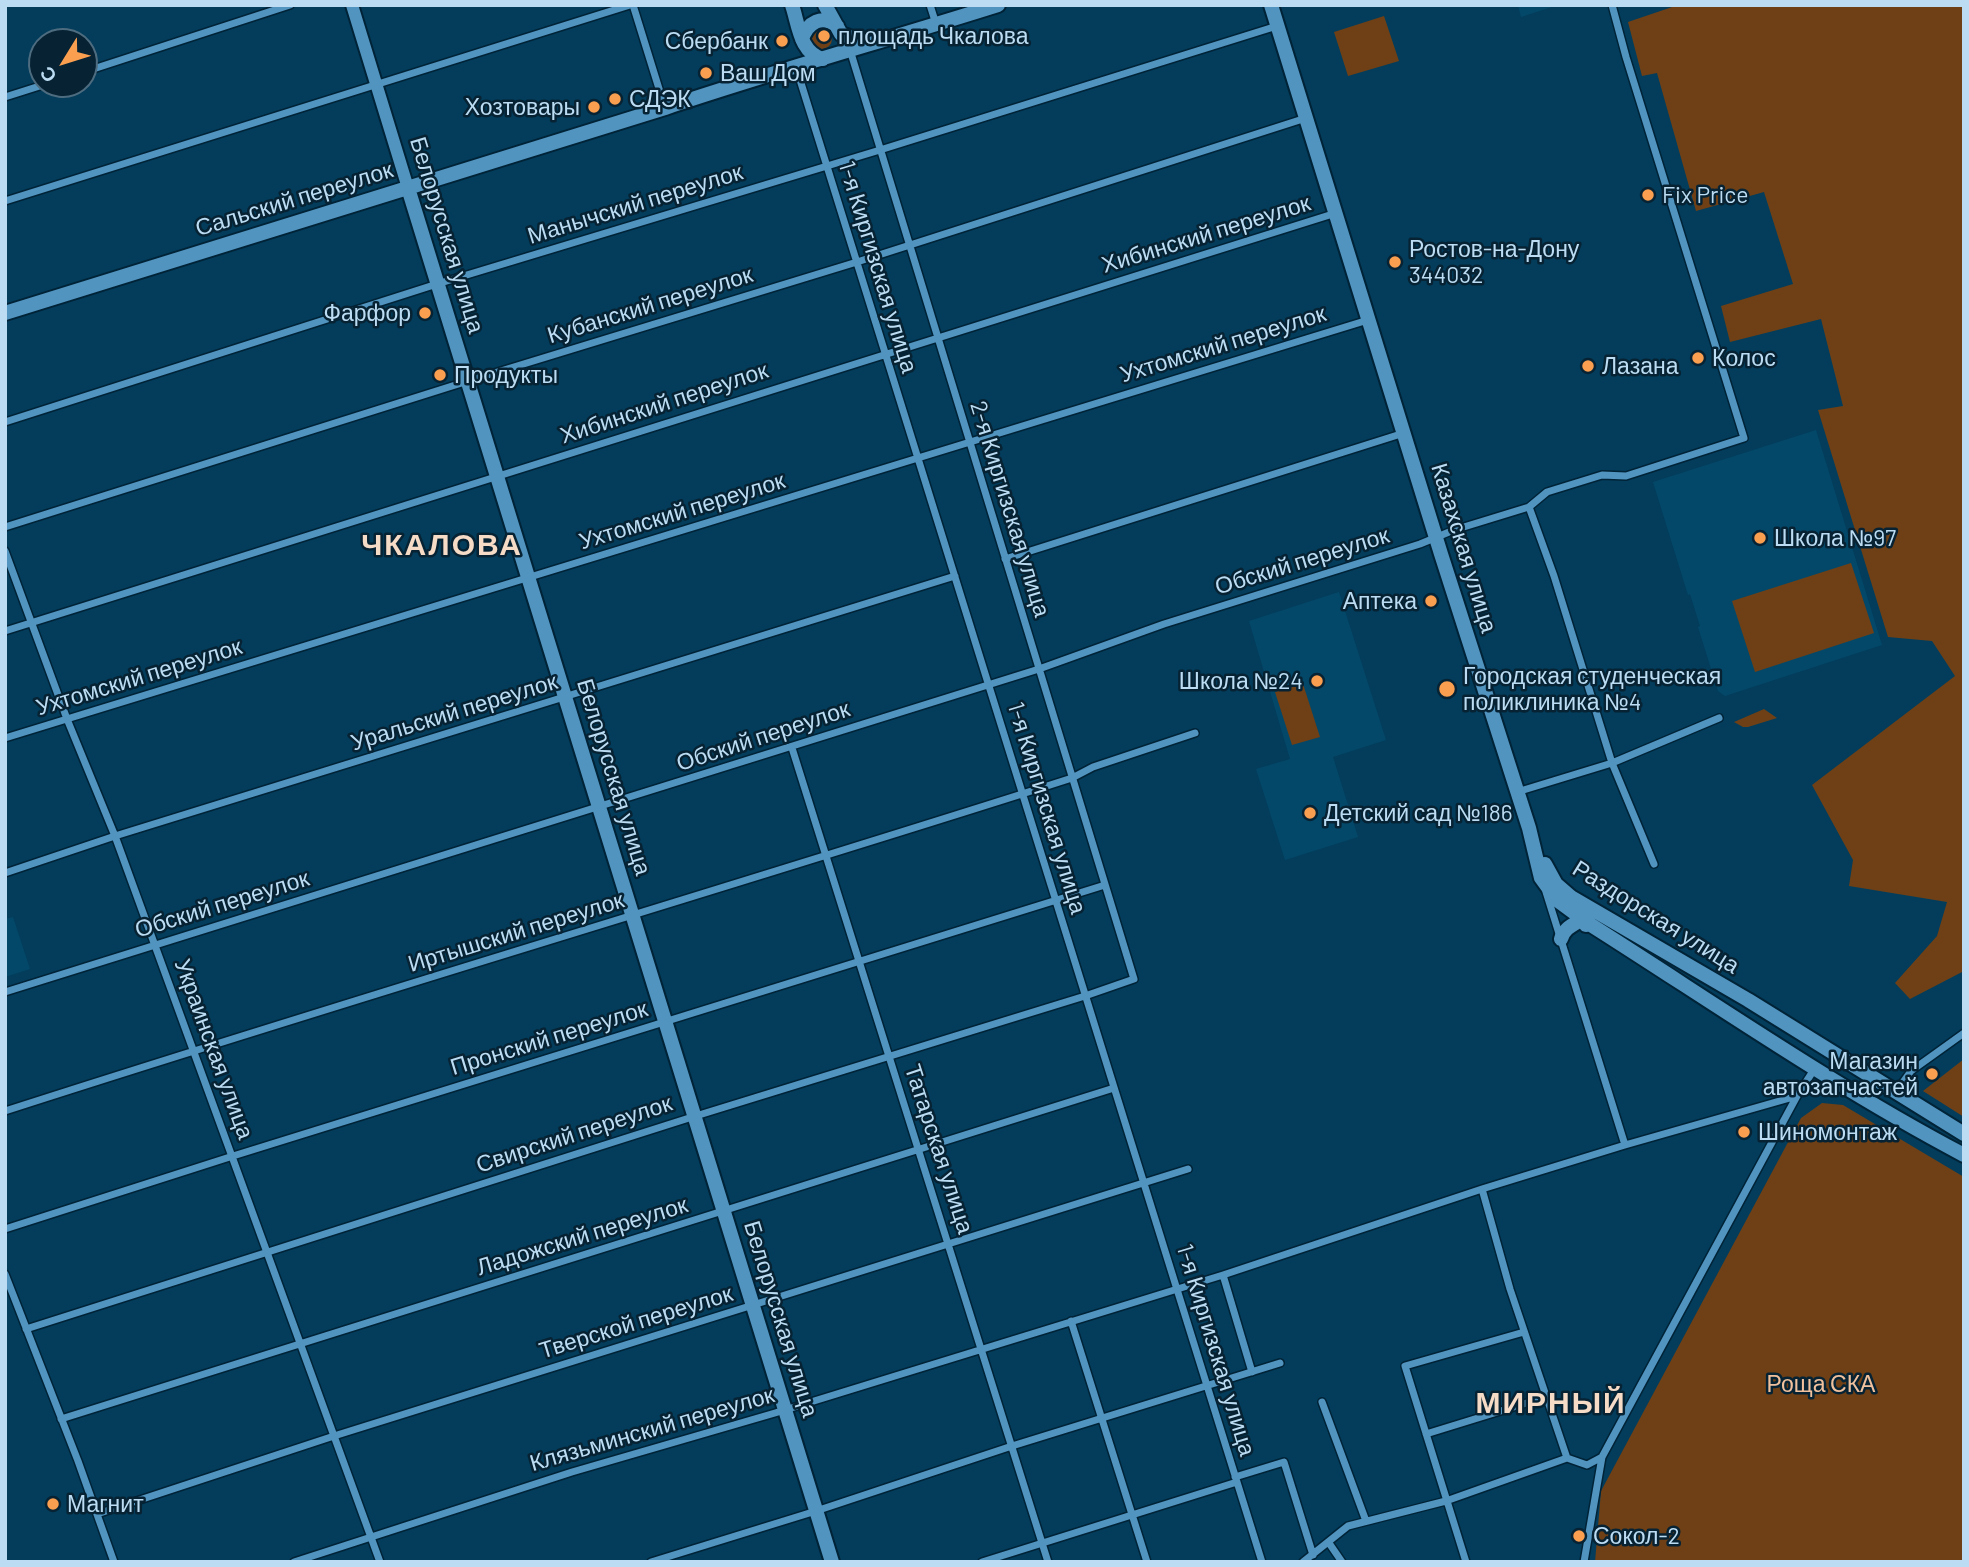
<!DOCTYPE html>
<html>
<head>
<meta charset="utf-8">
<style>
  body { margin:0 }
  #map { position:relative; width:1969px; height:1567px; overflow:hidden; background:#033d5b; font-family:Barlow,sans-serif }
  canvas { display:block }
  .frame { position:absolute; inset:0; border:7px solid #bbdcf2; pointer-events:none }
  .north { position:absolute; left:28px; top:28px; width:70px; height:70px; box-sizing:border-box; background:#062233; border:2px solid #4e6c7f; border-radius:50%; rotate:232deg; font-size:19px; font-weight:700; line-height:28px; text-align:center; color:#bbdcf2 }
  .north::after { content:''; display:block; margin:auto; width:24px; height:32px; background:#fa9f50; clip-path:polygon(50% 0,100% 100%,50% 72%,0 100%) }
</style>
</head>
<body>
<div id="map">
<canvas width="1969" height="1567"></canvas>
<div class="frame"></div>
<div class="north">С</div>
</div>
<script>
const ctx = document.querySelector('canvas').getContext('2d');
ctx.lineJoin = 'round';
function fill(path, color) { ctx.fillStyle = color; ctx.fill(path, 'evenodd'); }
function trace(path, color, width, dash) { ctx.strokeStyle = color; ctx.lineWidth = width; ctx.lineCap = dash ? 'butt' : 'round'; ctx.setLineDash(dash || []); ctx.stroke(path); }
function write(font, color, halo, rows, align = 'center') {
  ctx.font = font + ' Barlow,sans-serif'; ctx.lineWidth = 5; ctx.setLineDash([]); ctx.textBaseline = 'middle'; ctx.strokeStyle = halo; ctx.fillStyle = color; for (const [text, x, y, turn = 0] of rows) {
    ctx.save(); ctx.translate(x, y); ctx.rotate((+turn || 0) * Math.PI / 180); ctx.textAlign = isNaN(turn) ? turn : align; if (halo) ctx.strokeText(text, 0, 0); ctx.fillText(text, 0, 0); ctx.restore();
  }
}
fill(new Path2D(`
  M1518,5H1558L1521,17Z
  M1816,430L1882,645L1725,696L1718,691L1698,627L1700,626L1690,594L1688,595L1653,482Z
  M1339,592L1386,740L1333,757L1358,837L1285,860L1256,769L1290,759L1249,621Z
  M13,917L30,969L5,977V919Z`), '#044869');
fill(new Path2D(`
  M1678,5H1964V971L1910,999L1895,983L1937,936L1947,902L1849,886L1853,860L1812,785L1955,676L1932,641L1888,637L1818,410L1843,406L1821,319L1730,342L1721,306L1793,284L1764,192L1696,211L1657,73L1642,76L1628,22Z
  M1384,16L1399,61L1348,76L1334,32Z
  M812 39a10 10 0 1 1 20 0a10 10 0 1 1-20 0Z
  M1851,563L1874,633L1755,672L1732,601Z
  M1303,684L1320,737L1292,745L1275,692Z
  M1764,709L1777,718L1748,727H1743L1734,722Z
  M1964,1059V1117L1923,1091Z
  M1822,1103L1843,1105L1964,1177V1562H1595L1601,1491L1801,1118Z`), '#6f4016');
const minor = new Path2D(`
  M633,5L665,108
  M930,5L936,24
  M796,67L1262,1562
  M84,72L290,5
  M5,97L46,84
  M5,201L630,5
  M5,422L437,284L880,150L1277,26
  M1529,507L1554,576L1612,763L1654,864
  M5,527L468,381L857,262L1306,118
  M5,551L67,719L115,836L380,1562
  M1005,559L1404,433
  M5,631L1336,213
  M5,738L1368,320
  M792,748L1048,1562
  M1517,792L1612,763L1719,718
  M5,873L115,836L955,576
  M1546,892L1625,1145
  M5,992L1039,669L1164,624L1420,544L1454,530L1529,507L1547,492L1602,475L1626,476L1744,438L1626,57L1612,5
  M1896,1092L1911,1071L1964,1033
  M5,1111C343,1002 684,901 1022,794L1072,778L1093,767L1195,733
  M1482,1189L1510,1289L1567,1458L1587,1465L1602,1457
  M5,1229L233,1156L1105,885
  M5,1274L78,1461L114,1562
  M1223,1275L1252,1372
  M1071,1321L1147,1562
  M26,1329L686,1119L1085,996L1134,979L850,50
  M1322,1402L1366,1521
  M61,1419L1114,1088
  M1426,1434L1546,1397
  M1235,1477L1284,1462L1313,1555
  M97,1514L334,1436L1188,1169
  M1329,1543L1342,1562
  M294,1562L572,1472L775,1413L1223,1275L1482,1189L1625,1145L1797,1096L1815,1068
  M651,1562L816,1511L1012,1446L1280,1363
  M982,1562L1237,1482
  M1303,1562L1348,1526L1446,1501L1567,1458
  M1466,1562L1405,1366L1524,1332
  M1584,1562L1602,1457L1797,1096`);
const tertiary = new Path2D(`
  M352,5L408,188`);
const secondary = new Path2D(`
  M792,5C799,26 800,53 823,59
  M825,5L841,34L869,44
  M1271,5L1441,554L1529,828L1541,878L1557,900L1591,925C1714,1003 1835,1087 1964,1155
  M802,39C808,22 822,14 837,26
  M408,188L832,1562
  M5,313L665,108C775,71 887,40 998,5
  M1545,864L1556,884L1571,897L1748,1000L1964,1134
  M1561,939C1564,928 1573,925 1582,919L1586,925`);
trace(minor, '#002337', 10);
trace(tertiary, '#002337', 16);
trace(secondary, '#002337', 18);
trace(minor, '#5194bf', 7);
trace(tertiary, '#5194bf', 12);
trace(secondary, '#5194bf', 14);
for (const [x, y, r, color] of [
  [824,36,7,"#fa9f50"],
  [782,41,7,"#fa9f50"],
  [706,73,7,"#fa9f50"],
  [615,99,7,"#fa9f50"],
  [594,107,7,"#fa9f50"],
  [1648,195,7,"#fa9f50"],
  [1395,262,7,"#fa9f50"],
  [425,313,7,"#fa9f50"],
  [1698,358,7,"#fa9f50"],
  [1588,366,7,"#fa9f50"],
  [440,375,7,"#fa9f50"],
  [1760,538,7,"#fa9f50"],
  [1431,601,7,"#fa9f50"],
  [1317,681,7,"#fa9f50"],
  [1447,689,9,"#fa9f50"],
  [1310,813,7,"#fa9f50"],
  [1932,1074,7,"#fa9f50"],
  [1744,1132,7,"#fa9f50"],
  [53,1504,7,"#fa9f50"],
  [1579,1536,7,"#fa9f50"]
]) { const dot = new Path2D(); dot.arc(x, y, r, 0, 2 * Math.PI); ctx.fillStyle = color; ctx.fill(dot); trace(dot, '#062233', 2.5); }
write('23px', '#bbdcf2', '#062233', [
  ["площадь Чкалова",838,36],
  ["Сбербанк",768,41,"right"],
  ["Ваш Дом",720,73],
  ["СДЭК",629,99],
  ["Хозтовары",580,107,"right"],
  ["Fix Price",1662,195],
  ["Ростов-на-Дону",1409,249],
  ["344032",1409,275],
  ["Фарфор",411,313,"right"],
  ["Колос",1712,358],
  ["Лазана",1602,366],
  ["Продукты",454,375],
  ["Школа №97",1774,538],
  ["Аптека",1417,601,"right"],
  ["Городская студенческая",1463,676],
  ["поликлиника №4",1463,702],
  ["Школа №24",1303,681,"right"],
  ["Детский сад №186",1324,813],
  ["Магазин",1918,1061,"right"],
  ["автозапчастей",1918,1087,"right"],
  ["Шиномонтаж",1758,1132],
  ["Магнит",67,1504],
  ["Сокол-2",1593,1536]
], 'left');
write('23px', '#bbdcf2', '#062233', [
  ["Сальский переулок",294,199,-17],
  ["Манычский переулок",635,204,-17],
  ["Хибинский переулок",1206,234,-17],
  ["Белорусская улица",447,235,73],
  ["1-я Киргизская улица",878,267,73],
  ["Кубанский переулок",650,305,-17],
  ["Ухтомский переулок",1223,344,-17],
  ["Хибинский переулок",664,403,-18],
  ["2-я Киргизская улица",1010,509,73],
  ["Ухтомский переулок",682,511,-17],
  ["Казахская улица",1464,548,73],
  ["Обский переулок",1302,561,-17],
  ["Ухтомский переулок",139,677,-17],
  ["Уральский переулок",454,712,-17],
  ["Обский переулок",763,736,-18],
  ["Белорусская улица",614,777,73],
  ["1-я Киргизская улица",1047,808,73],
  ["Обский переулок",222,904,-17],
  ["Раздорская улица",1656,917,32],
  ["Иртышский переулок",516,932,-17],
  ["Пронский переулок",549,1038,-17],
  ["Украинская улица",214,1049,70],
  ["Свирский переулок",574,1134,-18],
  ["Татарская улица",939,1149,72],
  ["Ладожский переулок",582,1236,-17],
  ["Белорусская улица",781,1319,73],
  ["Тверской переулок",636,1322,-17],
  ["1-я Киргизская улица",1216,1350,73],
  ["Клязьминский переулок",652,1429,-16]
]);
write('23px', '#f1c19d', '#062233', [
  ["Роща СКА",1821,1384]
]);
ctx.letterSpacing = '2px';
write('bold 30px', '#f6dbc7', '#062233', [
  ["ЧКАЛОВА",442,545],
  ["МИРНЫЙ",1551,1403]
]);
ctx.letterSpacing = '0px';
</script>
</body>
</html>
